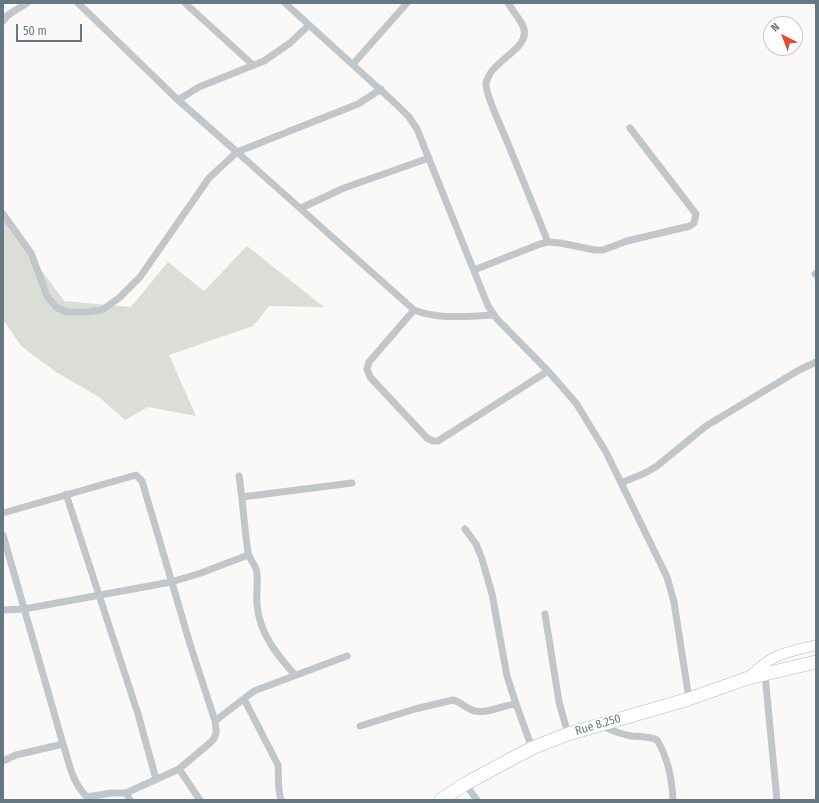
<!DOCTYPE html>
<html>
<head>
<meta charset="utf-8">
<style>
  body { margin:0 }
  #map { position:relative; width:819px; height:803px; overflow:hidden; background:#faf9f8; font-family:"Fira Sans Condensed",sans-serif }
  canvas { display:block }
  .frame { position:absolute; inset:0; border:4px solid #667882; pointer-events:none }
  .north { position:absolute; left:763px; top:16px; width:40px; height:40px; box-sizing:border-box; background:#fff; border:1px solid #c2c9cd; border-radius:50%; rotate:318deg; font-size:11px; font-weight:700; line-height:16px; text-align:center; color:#667882 }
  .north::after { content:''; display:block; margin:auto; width:14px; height:18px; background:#de4d33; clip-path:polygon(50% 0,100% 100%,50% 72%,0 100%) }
  .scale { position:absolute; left:16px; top:24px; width:66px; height:18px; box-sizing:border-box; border:2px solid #667882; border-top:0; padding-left:5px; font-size:12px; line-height:14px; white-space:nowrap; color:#667882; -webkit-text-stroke:3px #fff; paint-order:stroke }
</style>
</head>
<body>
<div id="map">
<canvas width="819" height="803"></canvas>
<div class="frame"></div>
<div class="north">N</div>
<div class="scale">50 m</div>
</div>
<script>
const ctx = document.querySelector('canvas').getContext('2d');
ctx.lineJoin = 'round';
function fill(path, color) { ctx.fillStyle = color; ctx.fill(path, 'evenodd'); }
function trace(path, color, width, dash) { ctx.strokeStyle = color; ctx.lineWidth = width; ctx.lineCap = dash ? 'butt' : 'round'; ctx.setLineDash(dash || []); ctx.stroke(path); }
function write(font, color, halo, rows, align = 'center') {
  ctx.font = font + ' "Fira Sans Condensed",sans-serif'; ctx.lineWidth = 4; ctx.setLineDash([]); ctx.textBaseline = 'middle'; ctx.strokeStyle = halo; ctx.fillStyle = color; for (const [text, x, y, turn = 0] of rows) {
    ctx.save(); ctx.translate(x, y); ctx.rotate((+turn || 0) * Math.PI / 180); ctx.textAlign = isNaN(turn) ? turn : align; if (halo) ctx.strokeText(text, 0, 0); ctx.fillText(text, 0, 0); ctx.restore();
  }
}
fill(new Path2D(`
  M3,217L64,301L131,307L168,262L204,291L247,246L324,307L269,306L253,326L169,355L196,416L148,407L125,420L99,397L56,372L21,346L3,319Z`), '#daded7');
const secondary = new Path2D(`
  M748,678C772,654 784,653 816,645`);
const highway = new Path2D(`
  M441,800L465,784L532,748L568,734L689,699L748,678L816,662`);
trace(secondary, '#b4babe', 11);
trace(highway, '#b3b8bb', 14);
trace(new Path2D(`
  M185,3L253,65
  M285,3L397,105L409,117L417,129L488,306L497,319L548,371L576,403L606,452L667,577L674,602L689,699
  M508,3C512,10 519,18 523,26C533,49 489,60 486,84C486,92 497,118 501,127C517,165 532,203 548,242
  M3,21L8,15L27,3
  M353,64L407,3
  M381,89L358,104L237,152L414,310C439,320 468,316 494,315
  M178,100L199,87L264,61L290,43L309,25
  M301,208L344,188L429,158
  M3,214L31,253L47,296L56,307L66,312H86L102,310L119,298L140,277L209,178L237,152L178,100L78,3
  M474,270L540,244L548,242L560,243L595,250H603L627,241L690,226L694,223L696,214L630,128
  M815,274L816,273
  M414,310L369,362L367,369L370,377L427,438L433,441H438L548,371
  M239,476C243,501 244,527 248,552C249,560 257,565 257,574C258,583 256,595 257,604C259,633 277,655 295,675
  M621,483L645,473L657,466L706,426L799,370L816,362
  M66,494L138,714L156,779
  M242,497L352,483
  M3,513L136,475L142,481L190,644L215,721C216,730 218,735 211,742L179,769L126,793
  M465,529L476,544L482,559L492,594L507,676L516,704L532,748
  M3,535L63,744C69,762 72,783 87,797L112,793H126L130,800
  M3,610L24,609L171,582L201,573L248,555
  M545,614L559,702L568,734
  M765,675L777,800
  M244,699L278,765C279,777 277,788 281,800
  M215,721L254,691L347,656
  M601,725C610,730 621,734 631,736C640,737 649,736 657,740C668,758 672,779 673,800
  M360,726L415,709L453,700C461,702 467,709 475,711C488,714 503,705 516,704
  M3,761L16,755L63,744
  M179,769L200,800
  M465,784L477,800`), '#c1c6ca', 7);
trace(secondary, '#fff', 10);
trace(highway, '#fff', 13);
write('12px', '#667882', '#fff', [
  ["Rue 8.250",598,725,-17]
]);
</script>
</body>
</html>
